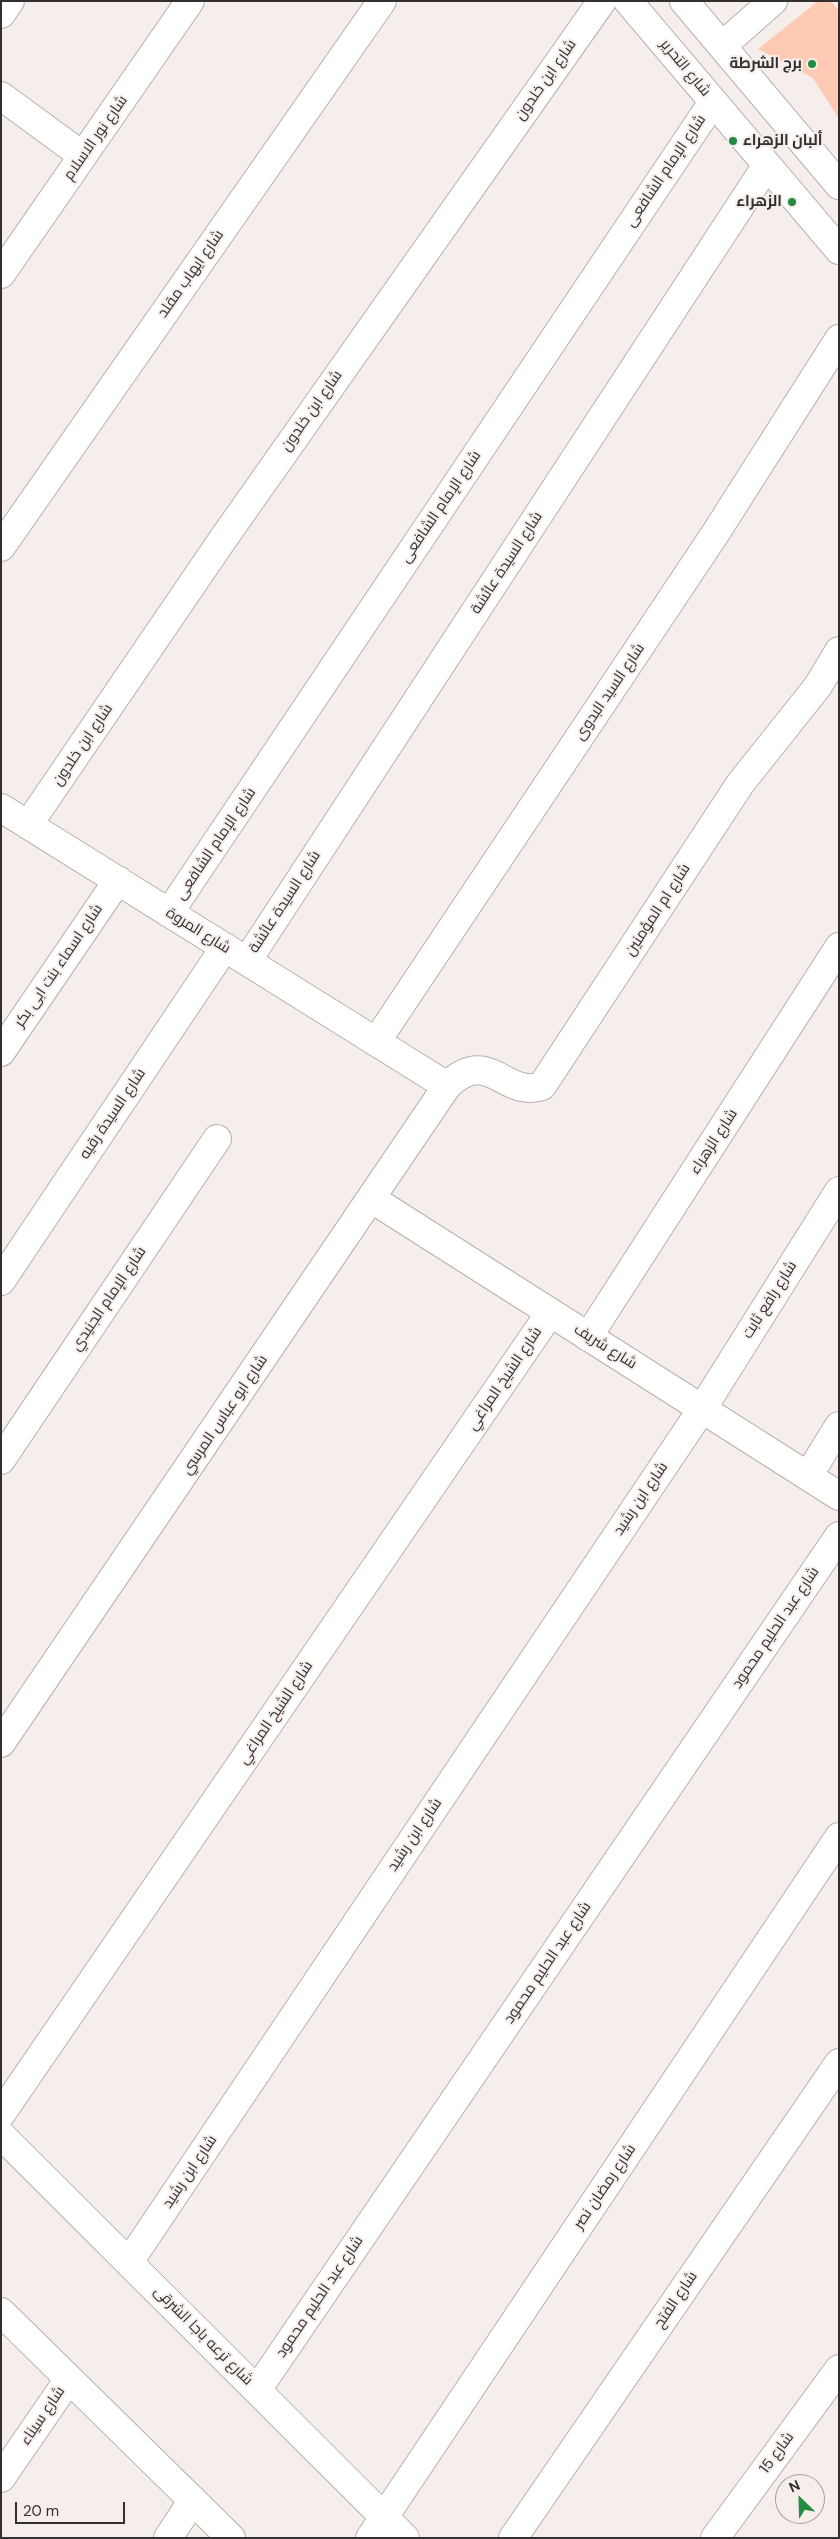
<!DOCTYPE html>
<html>
<head>
<meta charset="utf-8">
<style>
  body { margin:0 }
  #map { position:relative; width:840px; height:2539px; overflow:hidden; background:#f6eeeb; font-family:"DM Sans",sans-serif }
  canvas { display:block }
  .frame { position:absolute; inset:0; border:2px solid #322f2e; pointer-events:none }
  .north { position:absolute; left:775px; top:2474px; width:50px; height:50px; box-sizing:border-box; background:#f6eeeb; border:1px solid #a8a29f; border-radius:50%; rotate:336deg; font-size:14px; font-weight:700; line-height:20px; text-align:center; color:#322f2e }
  .north::after { content:''; display:block; margin:auto; width:18px; height:22px; background:#238c43; clip-path:polygon(50% 0,100% 100%,50% 72%,0 100%) }
  .scale { position:absolute; left:15px; top:2502px; width:110px; height:22px; box-sizing:border-box; border:2px solid #322f2e; border-top:0; padding-left:6px; font-size:15px; line-height:18px; white-space:nowrap; color:#322f2e; -webkit-text-stroke:4px #f6eeeb; paint-order:stroke }
</style>
</head>
<body>
<div id="map">
<canvas width="840" height="2539"></canvas>
<div class="frame"></div>
<div class="north">N</div>
<div class="scale">20 m</div>
</div>
<script>
const ctx = document.querySelector('canvas').getContext('2d');
ctx.lineJoin = 'round';
function fill(path, color) { ctx.fillStyle = color; ctx.fill(path, 'evenodd'); }
function trace(path, color, width, dash) { ctx.strokeStyle = color; ctx.lineWidth = width; ctx.lineCap = dash ? 'butt' : 'round'; ctx.setLineDash(dash || []); ctx.stroke(path); }
function write(font, color, halo, rows, align = 'center') {
  ctx.font = font + ' "DM Sans",Cairo,sans-serif'; ctx.lineWidth = 4; ctx.setLineDash([]); ctx.textBaseline = 'middle'; ctx.strokeStyle = halo; ctx.fillStyle = color; for (const [text, x, y, turn = 0] of rows) {
    ctx.save(); ctx.translate(x, y); ctx.rotate((+turn || 0) * Math.PI / 180); ctx.textAlign = isNaN(turn) ? turn : align; if (halo) ctx.strokeText(text, 0, 0); ctx.fillText(text, 0, 0); ctx.restore();
  }
}
fill(new Path2D(`
  M818,1H831L839,11V119L813,78L758,49Z`), '#fecab4');
const street = new Path2D(`
  M628,1L839,250
  M684,1L839,185
  M1,14L10,1
  M722,46L773,1
  M1,96L83,156
  M1,274L190,1
  M1,547L382,1
  M1,808L447,1086
  M28,825L223,539L602,1
  M169,913L713,102
  M247,961L767,165
  M376,1042L715,534L839,339
  M1,1052L118,880
  M372,1199L839,1496
  M1,1281L225,947
  M588,1337L839,947
  M1,1460L217,1139
  M808,1476L839,1426
  M1,1743L447,1086C489,1045 504,1099 542,1086L740,784L818,686L839,651
  M1,2114L550,1313
  M1,2135L405,2538
  M129,2262L702,1409L839,1191
  M1,2312L231,2538
  M257,2390L839,1536
  M1,2478L69,2379
  M168,2538L193,2500
  M370,2538L839,1837
  M513,2538L839,2063
  M715,2538L839,2369`);
trace(street, '#b8b0ad', 30);
trace(street, '#fff', 28);
for (const [x, y, r, color] of [
  [812,64,5,"#238c43"],
  [733,141,5,"#238c43"],
  [792,202,5,"#238c43"]
]) { const dot = new Path2D(); dot.arc(x, y, r, 0, 2 * Math.PI); ctx.fillStyle = color; ctx.fill(dot); trace(dot, '#f6eeeb', 2); }
write('bold 15px', '#322f2e', '#f6eeeb', [
  ["برج الشرطة",802,64],
  ["ألبان الزهراء",743,141,"left"],
  ["الزهراء",782,202]
], 'right');
write('15px', '#322f2e', '#f6eeeb', [
  ["شارع التحرير",685,68,50],
  ["شارع ابن خلدون",546,80,-55],
  ["شارع نور الاسلام",96,138,-55],
  ["شارع الإمام الشافعى",666,171,-56],
  ["شارع ايهاب مقلد",191,274,-55],
  ["شارع ابن خلدون",312,411,-55],
  ["شارع الإمام الشافعى",441,507,-56],
  ["شارع السيدة عائشة",507,563,-57],
  ["شارع السيد البدوى",610,692,-56],
  ["شارع ابن خلدون",83,745,-56],
  ["شارع الإمام الشافعى",216,844,-56],
  ["شارع السيدة عائشة",285,902,-57],
  ["شارع ام المؤمنين",658,910,-57],
  ["شارع المروة",198,931,32],
  ["شارع اسماء بنت ابى بكر",59,966,-56],
  ["شارع السيدة رقيه",113,1114,-56],
  ["شارع الزهراء",714,1142,-57],
  ["شارع الإمام الجنيدي",109,1299,-56],
  ["شارع رافع ثابت",770,1300,-58],
  ["شارع شريف",605,1347,32],
  ["شارع الشيخ المراغي",505,1379,-56],
  ["شارع ابو عباس المرسي",225,1415,-56],
  ["شارع ابن رشيد",641,1499,-56],
  ["شارع عبد الحليم محمود",776,1628,-56],
  ["شارع الشيخ المراغي",276,1713,-56],
  ["شارع ابن رشيد",415,1835,-56],
  ["شارع عبد الحليم محمود",548,1963,-56],
  ["شارع ابن رشيد",190,2172,-56],
  ["شارع رمضان نصر",605,2187,-56],
  ["شارع عبد الحليم محمود",320,2297,-56],
  ["شارع الفتح",676,2300,-56],
  ["شارع ترعه باجا الشرقى",203,2336,45],
  ["شارع سيناء",43,2416,-56],
  ["شارع 15",777,2453,-54]
]);
</script>
</body>
</html>
